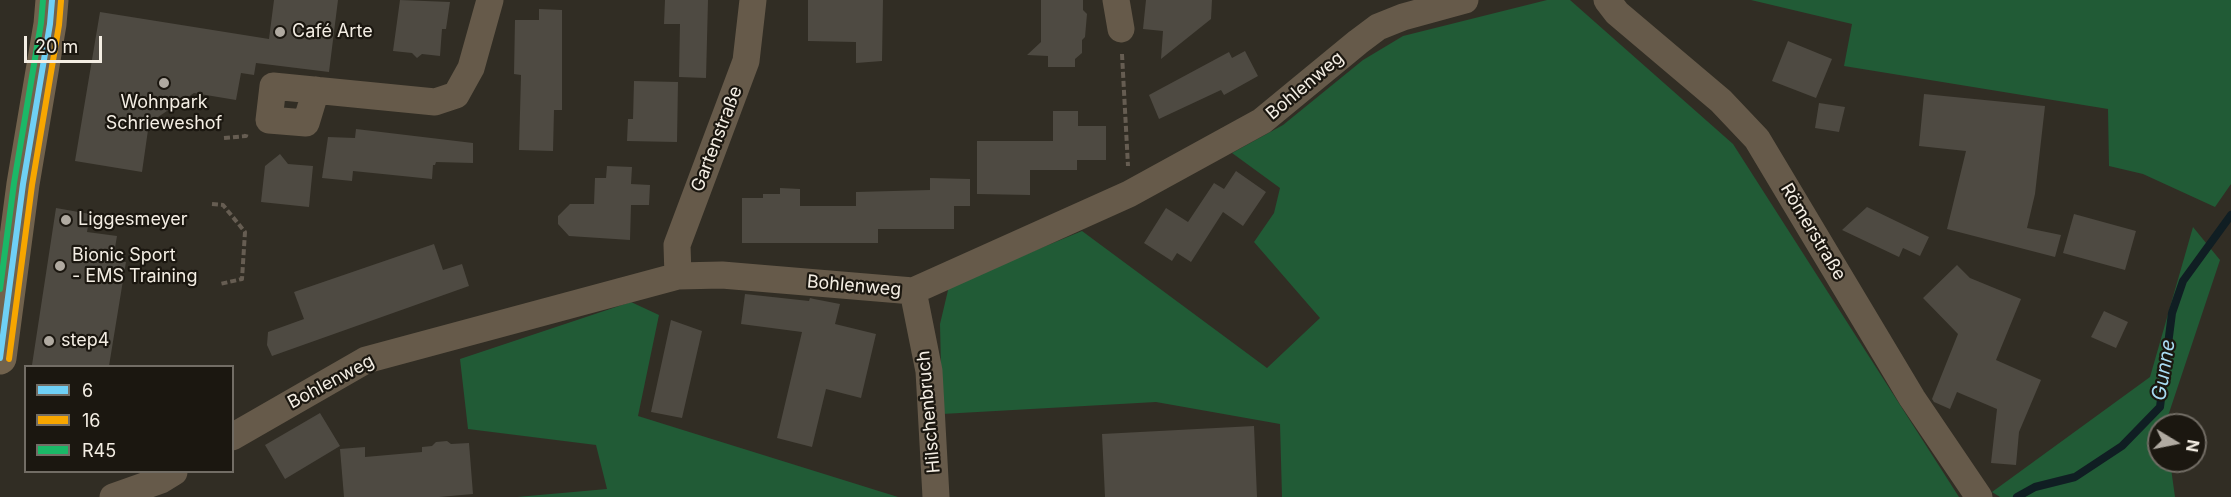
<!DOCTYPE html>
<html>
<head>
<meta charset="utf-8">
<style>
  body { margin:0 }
  #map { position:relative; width:2231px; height:497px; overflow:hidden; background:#312d24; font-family:Inter,sans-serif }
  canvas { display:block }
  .legend { position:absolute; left:24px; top:365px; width:210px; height:108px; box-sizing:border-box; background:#1b1710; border:2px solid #726d65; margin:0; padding:8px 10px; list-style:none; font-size:18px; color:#f4eee4 }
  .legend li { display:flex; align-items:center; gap:12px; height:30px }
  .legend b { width:30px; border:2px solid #726d65 }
  .north { position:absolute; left:2147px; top:413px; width:60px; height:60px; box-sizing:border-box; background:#1b1710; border:2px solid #726d65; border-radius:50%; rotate:100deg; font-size:16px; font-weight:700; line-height:24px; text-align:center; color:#f4eee4 }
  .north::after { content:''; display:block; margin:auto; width:21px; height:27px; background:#b0aaa1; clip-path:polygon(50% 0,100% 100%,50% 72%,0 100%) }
  .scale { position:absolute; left:24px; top:36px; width:78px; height:27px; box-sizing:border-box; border:3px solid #f4eee4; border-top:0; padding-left:8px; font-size:18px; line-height:21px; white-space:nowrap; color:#f4eee4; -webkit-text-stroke:4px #1b1710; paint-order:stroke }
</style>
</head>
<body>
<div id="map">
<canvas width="2231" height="497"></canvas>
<ul class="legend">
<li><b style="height:8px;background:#6fd0f6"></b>6</li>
<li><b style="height:8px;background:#f7a600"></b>16</li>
<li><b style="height:8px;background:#1ab867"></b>R45</li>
</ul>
<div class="north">N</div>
<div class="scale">20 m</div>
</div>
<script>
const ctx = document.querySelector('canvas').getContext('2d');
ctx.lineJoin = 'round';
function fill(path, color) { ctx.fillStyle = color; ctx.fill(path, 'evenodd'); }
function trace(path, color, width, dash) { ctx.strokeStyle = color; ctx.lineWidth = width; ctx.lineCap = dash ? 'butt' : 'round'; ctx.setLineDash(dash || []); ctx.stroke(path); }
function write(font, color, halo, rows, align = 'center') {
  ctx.font = font + ' Inter,sans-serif'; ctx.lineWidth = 4.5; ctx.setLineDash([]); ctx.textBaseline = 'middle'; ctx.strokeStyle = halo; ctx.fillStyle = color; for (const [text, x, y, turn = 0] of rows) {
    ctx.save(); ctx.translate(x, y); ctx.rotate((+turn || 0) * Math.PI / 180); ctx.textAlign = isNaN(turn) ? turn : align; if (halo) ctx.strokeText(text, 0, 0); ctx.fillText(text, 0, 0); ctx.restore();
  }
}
fill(new Path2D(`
  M1547,0H1570L1733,144L1959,497H1282L1280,424L1156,402L942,414L940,324L949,286L1082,231L1267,368L1320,318L1254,242L1274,213L1280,188L1232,153L1283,125L1363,60L1403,36Z
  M1751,0H2231V184L2215,207L2143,174L2109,166L2108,109L1844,66L1852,24Z
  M2193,227L2220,260L2165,425H2159V461H2170L2175,497H2000L1992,492L2150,377Z
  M631,302L659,315L638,416L898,497H517L607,489L596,445L468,429L460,359Z`), '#215b36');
trace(new Path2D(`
  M2017,497L2035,487L2075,477L2122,446L2160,407L2172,313L2183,281L2231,215`), '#101e23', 8);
fill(new Path2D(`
  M274,0H338L329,72L256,63L254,75L241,73L236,100L194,93L149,123L142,172L75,161L100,12L269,39Z
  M400,0L450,2L446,29H442L440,56L422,54L417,58L412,53L393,51Z
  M665,0H708L706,78L679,77L680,24H664Z
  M808,0H883L882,61L856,63V42L808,41Z
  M1041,0H1083V10L1087,14L1085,37L1082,40V53L1075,59V67H1048V56L1027,55L1041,42Z
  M1146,0H1212L1211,19L1161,59L1163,31L1143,29Z
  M539,9L562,10V110H554L553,151L519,150L521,75L514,74L515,20H539Z
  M1788,41L1832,59L1816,98L1772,81Z
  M1245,51L1258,76L1224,95L1221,90L1159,119L1149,95L1229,52L1232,58Z
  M634,81L678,82L677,142L627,141L628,119H633Z
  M1924,94L2045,106L2035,194L2027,228L2061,235L2055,257L1947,229L1966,151L1919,146Z
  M1819,103L1845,107L1839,132L1815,128Z
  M1053,111H1078V126H1106V160H1077V170H1030V195L977,194V141H1053Z
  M356,129L473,143V163L436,162L435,165H433L432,179L353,171L352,181L322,178L328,137L355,138Z
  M280,154L288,164L313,166L309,207L261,202L265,166Z
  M607,166L632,167L631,184L650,185L649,205H631L630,240L569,236L558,224V216L570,204H594L595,178H606Z
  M1236,171L1266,192L1243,226L1223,212L1191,262L1177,253L1172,261L1144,243L1166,208L1188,222L1214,183L1224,189Z
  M930,178L970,179V206H954V229H878V243H742V198H763V194H780V188L800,189V206H856V192L930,190Z
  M1867,207L1929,237L1920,256L1903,248L1899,257L1842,230Z
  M56,208L90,214L87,232L117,236L113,260L126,262L109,366L32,365Z
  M2074,214L2136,231L2125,270L2063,253Z
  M434,244L443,270L462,264L469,286L272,356L267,345L268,332L304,319L294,292Z
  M1957,265L1970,278L2021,299L1996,360L2041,380L2019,432L2016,465L1991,463L1997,409L1957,392L1950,409L1934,402L1932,399L1958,334L1923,298Z
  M745,294L809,301L810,298L814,299L840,304L835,324L876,334L861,398L826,389L812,447L777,438L802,332L741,324Z
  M2104,311L2128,322L2116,348L2091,337Z
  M671,320L702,331L682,418L651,412Z
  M320,413L340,446L285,479L265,445Z
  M1254,426L1257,497H1105L1102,434Z
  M447,441L451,444L469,443L473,494L439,497H344L340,449L365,447V457L422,452V447L432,446L436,442Z`), '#4e4a42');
trace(new Path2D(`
  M1122,54L1128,166
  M224,138L246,136L247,132
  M212,204L223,205L245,232L242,279L220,284`), '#665d52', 4, [6, 3]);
trace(new Path2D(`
  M1116,0L1121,29
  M1607,0L1617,13L1721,101L1757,139L1912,398L1979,497
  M316,90L306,123L269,120L273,86L435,102L456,95L471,68L490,0
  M678,276L677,245L746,61L753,0
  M913,291L929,371L936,497
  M232,437L366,360L678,276L722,275L913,291L1129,194L1262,121L1358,42L1378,27L1403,17L1465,0
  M113,497L161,480L174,472`), '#665a4a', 27);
trace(new Path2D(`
  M0,358L23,184L50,24L52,0`), '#71624d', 33);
trace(new Path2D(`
  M0,358L23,184L50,24L52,0`), '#6fd0f6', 6);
trace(new Path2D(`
  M9,359L32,185L59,25L61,1`), '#f7a600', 6);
trace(new Path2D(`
  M0,289L14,183L41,23L43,0`), '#1ab867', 6);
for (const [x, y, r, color] of [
  [280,32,6,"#b0aaa1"],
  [164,83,6,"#b0aaa1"],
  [66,220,6,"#b0aaa1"],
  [60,266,6,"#b0aaa1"],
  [49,341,6,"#b0aaa1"]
]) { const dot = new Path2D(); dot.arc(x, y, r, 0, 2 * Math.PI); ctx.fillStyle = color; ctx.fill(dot); trace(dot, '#1b1710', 2); }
write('18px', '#f4eee4', '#1b1710', [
  ["Café Arte",292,32],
  ["Wohnpark",164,103,"center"],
  ["Schrieweshof",164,124,"center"],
  ["Liggesmeyer",78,220],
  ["Bionic Sport",72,256],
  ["- EMS Training",72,277],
  ["step4",61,341]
], 'left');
write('18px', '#f4eee4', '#1b1710', [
  ["Bohlenweg",1305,86,-40],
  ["Gartenstraße",717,139,-69],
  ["Römerstraße",1813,232,59],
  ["Bohlenweg",854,286,5],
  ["Bohlenweg",331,382,-28],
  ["Hilschenbruch",929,412,-95]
]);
write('italic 20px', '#a8dbf2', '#1b1710', [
  ["Gunne",2164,370,-81]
]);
</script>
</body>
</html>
